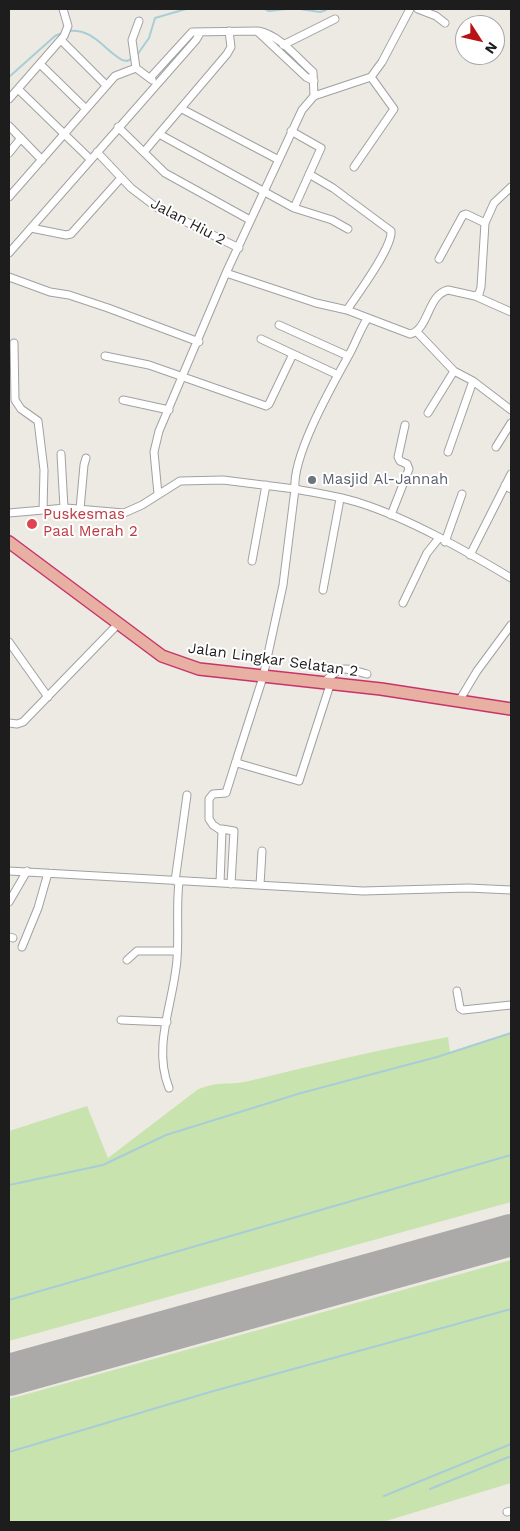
<!DOCTYPE html>
<html>
<head>
<meta charset="utf-8">
<style>
  body { margin:0 }
  #map { position:relative; width:520px; height:1531px; overflow:hidden; background:#edeae4; font-family:"Work Sans",sans-serif }
  canvas { display:block }
  .frame { position:absolute; inset:0; border:10px solid #1d1d1d; pointer-events:none }
  .north { position:absolute; left:455px; top:15px; width:50px; height:50px; box-sizing:border-box; background:#fff; border:1px solid #a5a5a5; border-radius:50%; rotate:125deg; font-size:14px; font-weight:700; line-height:20px; text-align:center; color:#1d1d1d }
  .north::after { content:''; display:block; margin:auto; width:18px; height:22px; background:#b81216; clip-path:polygon(50% 0,100% 100%,50% 72%,0 100%) }
</style>
</head>
<body>
<div id="map">
<canvas width="520" height="1531"></canvas>
<div class="frame"></div>
<div class="north">N</div>
</div>
<script>
const ctx = document.querySelector('canvas').getContext('2d');
ctx.lineJoin = 'round';
function fill(path, color) { ctx.fillStyle = color; ctx.fill(path, 'evenodd'); }
function trace(path, color, width, dash) { ctx.strokeStyle = color; ctx.lineWidth = width; ctx.lineCap = dash ? 'butt' : 'round'; ctx.setLineDash(dash || []); ctx.stroke(path); }
function write(font, color, halo, rows, align = 'center') {
  ctx.font = font + ' "Work Sans",sans-serif'; ctx.lineWidth = 4; ctx.setLineDash([]); ctx.textBaseline = 'middle'; ctx.strokeStyle = halo; ctx.fillStyle = color; for (const [text, x, y, turn = 0] of rows) {
    ctx.save(); ctx.translate(x, y); ctx.rotate((+turn || 0) * Math.PI / 180); ctx.textAlign = isNaN(turn) ? turn : align; if (halo) ctx.strokeText(text, 0, 0); ctx.fillText(text, 0, 0); ctx.restore();
  }
}
fill(new Path2D(`
  M511,1033V1202L9,1341V1131L87,1106L108,1158L197,1090C219,1080 228,1086 249,1081C315,1065 381,1049 448,1037L450,1052Z
  M511,1260V1483L383,1522H9V1399Z`), '#c9e3ae');
trace(new Path2D(`
  M225,9H230
  M265,9L269,11L286,9
  M300,9L320,12L326,10
  M69,31C94,29 103,49 122,60L127,61L133,58
  M137,55L149,38L155,18L186,9
  M9,77L55,36L62,33
  M9,1185L103,1165L166,1135L301,1093L437,1057L511,1033
  M9,1300L511,1155
  M9,1452L210,1392L511,1309
  M430,1489L511,1456
  M384,1496L511,1444`), '#a8cdd7', 2);
trace(new Path2D(`
  M9,1375L511,1235`), '#acaaa8', 42);
const minor = new Path2D(`
  M418,9L436,16L445,23
  M229,31L231,47L227,54L159,134L294,208L332,220L348,229
  M258,32L306,77L314,81
  M61,40L106,85
  M283,45L335,19
  M40,64L86,109
  M136,68L132,40L139,21
  M150,78L192,32L258,31C280,35 297,58 313,72L314,96
  M18,89L90,159
  M9,99L64,36L68,26L63,9
  M182,109L277,159
  M9,126L42,160
  M118,127L165,173L250,220
  M291,131L321,148L294,208
  M97,152L131,188L156,207L239,248
  M144,152L159,134
  M9,153L21,138
  M354,167L394,109L371,77
  M309,174L333,188L391,231C393,247 357,295 347,310
  M9,197L115,76L136,68L152,80
  M31,228L66,235L71,234L121,178
  M9,253L196,40L200,33
  M439,259L463,215L466,214L485,223
  M226,273L316,303L347,310L410,334C429,330 427,295 448,290L475,296L511,312
  M9,277L50,292L69,295L108,308L199,342
  M475,296L479,294L481,287L485,223L494,203L511,187
  M367,319C360,330 356,342 350,353C333,384 292,455 295,489C316,493 339,496 360,503C410,519 466,551 511,578
  M279,325L348,356
  M417,332L454,371L473,381L511,410
  M261,339L338,375
  M14,343L15,400L21,409L38,421L44,470L43,510
  M105,356L149,365L266,406L269,404L293,354
  M123,400L169,410
  M428,413L454,371
  M496,447L511,423
  M448,452L473,381
  M61,454L64,508
  M505,485L511,489
  M158,494L154,452L159,431L226,273L302,110L314,96L371,77L382,62L410,9
  M80,509L84,465L86,458
  M9,513L66,508L124,513L142,505L180,481L223,480L295,489L283,585L263,677L237,758V763L299,781L330,685
  M391,515L409,469L407,464L400,461L398,457L405,425
  M445,542L462,494
  M470,555L511,474
  M252,561L266,485
  M323,590L340,499
  M403,603L427,553L439,538
  M9,642L48,697
  M323,683C343,665 340,667 367,674
  M459,701L477,671L511,625
  M9,723L17,724L23,722L118,624
  M222,829L234,831L231,884
  M9,871L363,891L468,888L511,890
  M175,881L187,795
  M220,883L222,831L213,825L209,819V799L213,794L226,793L236,761
  M260,885L262,851
  M9,902L27,871
  M9,937L13,938
  M22,947L38,908L48,873
  M127,960L137,951H177
  M457,991L460,1008L463,1010L511,1005
  M121,1020L167,1022
  M169,1088C152,1046 174,1002 177,959C179,933 176,907 179,882
  M507,1512L511,1511`);
const trunk = new Path2D(`
  M9,542L162,656L199,669L381,689L511,709`);
trace(minor, '#a1a1a1', 9);
trace(trunk, '#c8346a', 14);
trace(minor, '#fff', 7);
trace(trunk, '#e8b0a2', 11);
for (const [x, y, r, color] of [
  [312,480,5,"#6b7280"],
  [32,524,6,"#e0444e"]
]) { const dot = new Path2D(); dot.arc(x, y, r, 0, 2 * Math.PI); ctx.fillStyle = color; ctx.fill(dot); trace(dot, '#fff', 2); }
write('15px', '#1d1d1d', '#fff', [
  ["Jalan Hiu 2",188,222,28],
  ["Jalan Lingkar Selatan 2",273,660,8]
]);
write('15px', '#5b616d', '#fff', [
  ["Masjid Al-Jannah",322,480]
], 'left');
write('15px', '#be3a42', '#fff', [
  ["Puskesmas",43,515],
  ["Paal Merah 2",43,532]
], 'left');
</script>
</body>
</html>
